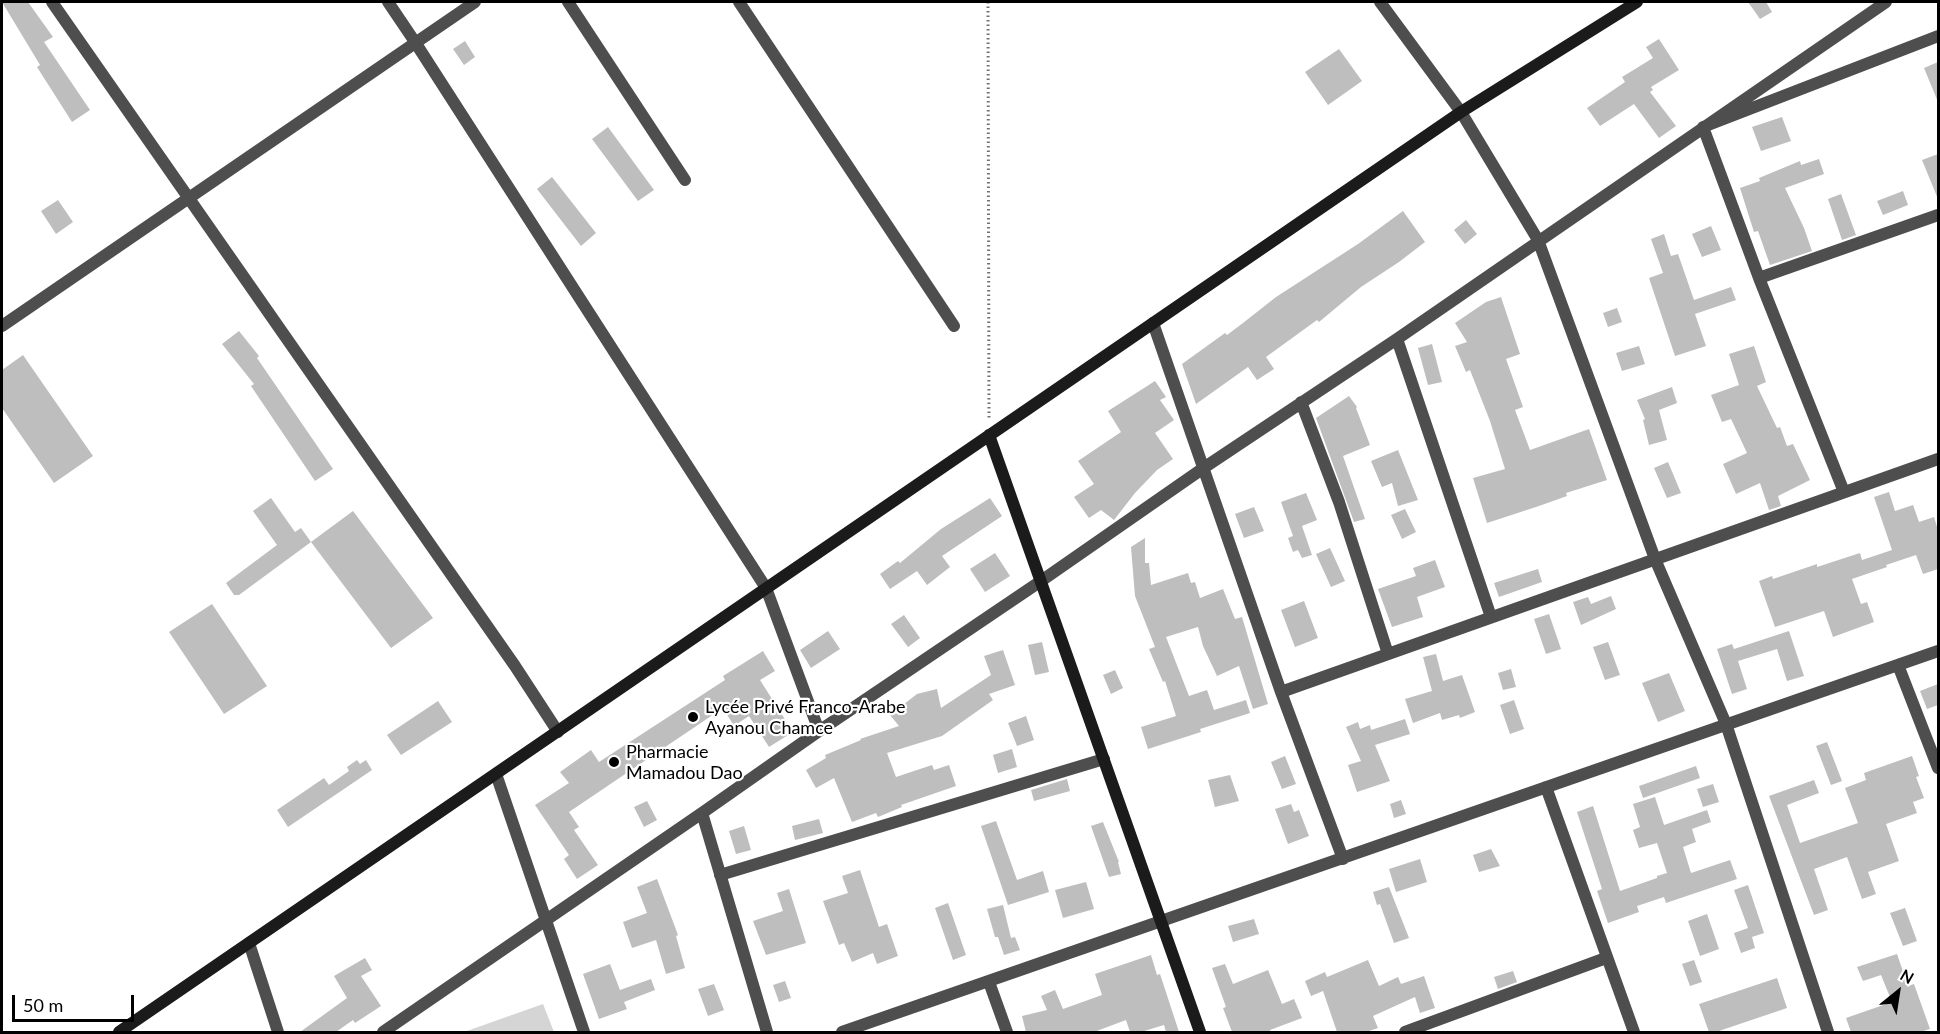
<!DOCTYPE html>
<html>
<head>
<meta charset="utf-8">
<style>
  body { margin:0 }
  #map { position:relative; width:1940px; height:1034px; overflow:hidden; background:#fff; font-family:Lato,sans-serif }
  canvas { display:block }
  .frame { position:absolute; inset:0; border:3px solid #000; pointer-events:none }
  .north { position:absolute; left:1868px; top:962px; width:60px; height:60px; -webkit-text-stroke:4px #fff; paint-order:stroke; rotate:30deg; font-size:16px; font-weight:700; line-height:24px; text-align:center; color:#000 }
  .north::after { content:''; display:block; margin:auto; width:21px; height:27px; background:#000; clip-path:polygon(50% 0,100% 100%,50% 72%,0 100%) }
  .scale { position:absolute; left:12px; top:995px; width:122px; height:27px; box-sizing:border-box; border:3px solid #000; border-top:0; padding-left:8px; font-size:18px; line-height:21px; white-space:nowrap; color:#000; -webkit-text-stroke:4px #fff; paint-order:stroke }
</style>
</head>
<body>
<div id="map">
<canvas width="1940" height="1034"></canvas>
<div class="frame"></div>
<div class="north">N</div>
<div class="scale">50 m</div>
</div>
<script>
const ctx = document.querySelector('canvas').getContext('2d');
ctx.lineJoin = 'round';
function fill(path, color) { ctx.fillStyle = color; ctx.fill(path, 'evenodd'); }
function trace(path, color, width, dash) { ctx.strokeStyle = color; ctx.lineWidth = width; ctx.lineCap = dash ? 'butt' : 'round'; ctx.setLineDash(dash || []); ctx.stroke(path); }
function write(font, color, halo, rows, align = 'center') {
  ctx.font = font + ' Lato,sans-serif'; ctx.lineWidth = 4.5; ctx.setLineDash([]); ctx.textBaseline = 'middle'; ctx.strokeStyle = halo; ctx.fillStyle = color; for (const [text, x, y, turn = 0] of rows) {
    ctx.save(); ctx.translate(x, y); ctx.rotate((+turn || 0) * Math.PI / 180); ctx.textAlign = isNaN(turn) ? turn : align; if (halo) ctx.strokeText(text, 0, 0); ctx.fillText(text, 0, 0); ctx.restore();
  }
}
fill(new Path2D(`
  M543,1004L554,1032H464Z`), '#d5d5d5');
fill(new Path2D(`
  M2,2H28L53,37L44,42L90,110L72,122L37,67L40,65Z
  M1748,2H1766L1772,12L1760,19Z
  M1659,39L1679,70L1651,87L1653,90L1650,92L1676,126L1659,138L1634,104L1600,126L1587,108L1625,82L1622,77L1653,58L1646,47Z
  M465,41L475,57L464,65L453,49Z
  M1339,49L1362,81L1328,105L1305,72Z
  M1938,62V102L1924,68Z
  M1782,117L1791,141L1761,151L1752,127Z
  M608,127L654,190L638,201L592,139Z
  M1938,154V199L1922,160Z
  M1819,159L1824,174L1785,188L1804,228L1812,251L1770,265L1758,231L1754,232L1740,188L1760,181L1759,178L1800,161L1801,165Z
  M552,177L596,233L581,246L537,189Z
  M1903,191L1908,205L1883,215L1877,201Z
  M1841,194L1856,235L1842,240L1828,199Z
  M58,200L73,222L56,234L41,211Z
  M1403,211L1425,242L1399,262L1361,287L1319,322L1317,320L1266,357L1274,369L1257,380L1248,367L1196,404L1182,364L1225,333L1227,335L1243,323L1276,297L1358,244Z
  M1466,220L1477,234L1465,244L1454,230Z
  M1711,226L1721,250L1702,257L1692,234Z
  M1664,234L1671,256L1678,254L1694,300L1731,287L1736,300L1695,314L1706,346L1675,356L1649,278L1663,273L1651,239Z
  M1501,297L1520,354L1506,359L1523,407L1515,410L1530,450L1589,429L1607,480L1566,493L1567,496L1539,506L1487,523L1473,478L1505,469L1490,421L1470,370L1466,372L1455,346L1467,342L1455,323L1486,302Z
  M1617,308L1622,322L1608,327L1603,313Z
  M239,331L259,356L257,358L333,469L315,481L251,386L254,384L222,344Z
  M1432,344L1442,382L1428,385L1418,348Z
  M1639,346L1645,364L1622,371L1616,353Z
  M1754,346L1766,382L1757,386L1777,428L1780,427L1787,446L1793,444L1810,480L1778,496L1781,506L1769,510L1760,483L1736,494L1723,464L1747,453L1731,419L1722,422L1711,395L1739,385L1729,354Z
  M23,355L93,456L54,483L2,408V370Z
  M1155,381L1166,397L1160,400L1174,420L1155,433L1173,459L1157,470L1135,493L1114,520L1101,510L1089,518L1074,497L1094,484L1078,461L1121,432L1108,411Z
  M1672,387L1677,403L1659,410L1667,440L1649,445L1643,420L1645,419L1637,400Z
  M1349,396L1357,407L1356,408L1370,445L1343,456L1365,519L1354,522L1316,418Z
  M1398,450L1418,500L1398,506L1392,483L1382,487L1371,461Z
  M1668,462L1681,493L1667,498L1654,468Z
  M1889,492L1895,511L1913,505L1919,522L1934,517L1938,530V569L1923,574L1916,555L1886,565L1887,567L1852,579L1861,604L1867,602L1874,622L1833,637L1824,611L1775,627L1759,581L1772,576L1773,579L1817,564V567L1860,553L1862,560L1892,550L1874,497Z
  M1306,493L1317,520L1302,526L1312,555L1302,558L1298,550L1293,552L1288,538L1293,536L1281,502Z
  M271,498L295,532L301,528L311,542L239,595H234L226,583L277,545L253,511Z
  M990,498L1002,516L942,556L950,567L927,585L917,571L890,589L880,574L898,561L900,563L941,529Z
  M1254,507L1264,531L1244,538L1235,514Z
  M1405,509L1416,532L1402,539L1391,515Z
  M353,511L433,618L391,648L311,542Z
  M1145,538V563H1149L1151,585L1188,573L1191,583L1195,582L1200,598L1223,589L1235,619L1242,617L1268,704L1253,709L1239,666L1217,676L1203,646L1198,627L1166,637L1189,696L1207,690L1214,710L1246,700L1250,713L1200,729L1201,732L1148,749L1141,727L1176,716L1165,681L1163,682L1149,649L1155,647L1135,596L1131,547Z
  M1330,548L1345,581L1331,587L1316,554Z
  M995,553L1010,576L985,592L970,569Z
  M1435,560L1445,587L1417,597L1423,617L1392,627L1378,589L1416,576L1413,568Z
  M1538,569L1542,582L1499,597L1494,583Z
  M1611,596L1616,609L1581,625L1573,602L1588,597L1591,604Z
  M1304,601L1318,638L1295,647L1281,610Z
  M212,604L267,686L224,714L169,632Z
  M1549,614L1561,649L1546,654L1534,619Z
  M904,615L920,638L908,647L891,624Z
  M828,631L840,649L811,668L800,650Z
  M1789,631L1804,676L1787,681L1777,649L1738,661L1747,689L1732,694L1717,649L1732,644L1734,649Z
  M1042,642L1049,672L1035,675L1028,645Z
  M1608,642L1620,675L1605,680L1593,647Z
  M1003,650L1015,685L989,694L993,700L942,736L887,753L896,777L932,765L934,770L949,765L956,786L901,805L902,807L878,817L876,813L852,822L834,778L816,788L806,770L826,758L825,755L861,740L860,739L899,726L890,715L917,694L937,689L941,708L991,675L984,656Z
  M763,651L775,671L760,680L793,732L769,747L749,716L734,726L723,708L569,812L579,827L574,830L598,865L577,879L564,859L569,855L535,805L569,783L560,772L591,750L599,762L725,680L723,676Z
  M1436,654L1443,681L1462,675L1475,712L1460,718L1459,715L1442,720L1440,713L1413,723L1405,699L1432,691L1423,657Z
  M1511,669L1516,687L1503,690L1498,673Z
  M1115,670L1123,688L1111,694L1103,675Z
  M1669,673L1685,711L1658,722L1642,683Z
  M1938,684V705L1927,709L1920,691Z
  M1514,700L1524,729L1510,734L1500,705Z
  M438,701L452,722L401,755L387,735Z
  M1026,716L1034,740L1017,746L1008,723Z
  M1405,719L1410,734L1375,745L1390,781L1357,792L1348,765L1361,761L1346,727L1358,722L1360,729L1370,725L1371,730Z
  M1827,742L1842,781L1831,785L1816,746Z
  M1012,749L1017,767L998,773L993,755Z
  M1285,756L1296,784L1282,789L1271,762Z
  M1912,756L1919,776L1916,777L1924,798L1913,802L1917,813L1886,824L1899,861L1868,872L1876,894L1862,899L1847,857L1814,869L1828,910L1814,915L1769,796L1814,780L1819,793L1787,805L1800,843L1858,823L1845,788L1866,780L1864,773Z
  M357,760L360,764L366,760L372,770L288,827L277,810L324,778L329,785L349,771L347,767Z
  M1696,766L1700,778L1643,798L1639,786Z
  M1230,775L1239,801L1215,807L1208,780Z
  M1067,779L1070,791L1034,801L1031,790Z
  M1713,784L1719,802L1703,807L1697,789Z
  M1655,797L1664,825L1707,810L1711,822L1692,829L1696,842L1683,847L1691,873L1730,860L1737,879L1666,903L1664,897L1637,906L1639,912L1608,923L1597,891L1602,889L1577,812L1593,806L1620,891L1657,878V876L1667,873L1657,843L1639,848L1633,830L1640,827L1633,804Z
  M1401,800L1406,814L1394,818L1390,804Z
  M647,801L657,820L644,827L634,807Z
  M1291,804L1294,812L1299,810L1309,836L1288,844L1275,809Z
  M819,819L823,833L795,840L792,826Z
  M996,821L1017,880L1043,871L1049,892L1008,905L981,826Z
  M1103,822L1119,862H1118L1121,874L1109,877L1091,826Z
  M744,826L751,850L736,854L729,831Z
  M1491,849L1500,866L1479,872L1473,855Z
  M1420,859L1427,882L1396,892L1389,869Z
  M860,870L879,927L887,924L898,956L877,964L873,953L852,962L844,943L839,945L823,901L848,893L842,876Z
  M657,879L678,935L676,936L685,968L666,974L656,940L632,948L623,922L647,913L637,887Z
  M1086,882L1094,909L1063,918L1055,890Z
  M1748,885L1764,933L1752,937L1755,948L1741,953L1734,933L1748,928L1734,890Z
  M1389,887L1409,938L1394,943L1380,904L1377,905L1373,892Z
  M789,889L806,943L766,955L753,921L783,911L777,893Z
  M948,903L966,955L953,960L935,908Z
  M1003,905L1011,938L1015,937L1020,950L1004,955L998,937H995L987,909Z
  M1905,908L1917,941L1903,946L1890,913Z
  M1707,914L1719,949L1700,956L1688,921Z
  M1254,919L1259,934L1233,942L1228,926Z
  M1897,954L1908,986L1914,984L1930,1029L1920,1032H1851L1846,1018L1892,1002L1881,975L1863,981L1857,967Z
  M1151,955L1157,975L1160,974L1179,1032H1166L1164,1025L1141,1032H1130L1126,1020L1094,1032H1026L1022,1016L1047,1010L1041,996L1055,990L1063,1009L1102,995L1095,974Z
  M365,958L372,970L361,976L381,1006L355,1023L353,1020L336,1032H300L347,998L334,976Z
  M1368,960L1379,986L1398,977L1401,984L1424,976L1435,1008L1420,1013L1415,997L1373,1016L1378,1028L1366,1032H1337L1323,991L1311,996L1305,981L1325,972L1327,977Z
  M1694,960L1702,982L1690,986L1682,964Z
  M610,964L620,990L651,979L655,990L624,1002L627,1009L599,1019L583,974Z
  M1225,964L1233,984L1268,970L1282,1004L1294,999L1302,1018L1270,1030L1271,1032H1232L1223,1008L1226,1007L1212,968Z
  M1513,971L1517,982L1498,989L1494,977Z
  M1777,978L1787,1008L1716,1032H1709L1699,1004Z
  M785,981L791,998L779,1002L773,985Z
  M714,984L724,1010L708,1016L698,989Z`), '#bebebe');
trace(new Path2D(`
  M988,2L989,420`), '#707070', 3, [1.5, 3]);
trace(new Path2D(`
  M52,2L515,666L558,732
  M388,2L415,42L766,588L819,731
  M568,2L685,180
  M739,2L954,326
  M1380,2L1461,112L1538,240L1655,559L1726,724L1828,1032
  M1759,278L1938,215
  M1153,323L1281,692L1343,859
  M2,326L475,2
  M1397,339L1491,617
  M1301,402L1339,502L1388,654
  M1844,492L1759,278L1703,127L1938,36
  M1898,665L1938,768
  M1281,692L1938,459
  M496,774L584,1032
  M1546,787L1634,1032
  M702,813L767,1032
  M720,875L1104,759
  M249,943L278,1032
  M989,982L1007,1032
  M383,1032L702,813L819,731L1041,581L1205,467L1397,339L1886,2
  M842,1032L1938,651
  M1405,1032L1606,958`), '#4e4e4e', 12);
trace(new Path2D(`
  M989,435L1200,1032
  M119,1032L1461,112L1637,2`), '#1b1b1b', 12);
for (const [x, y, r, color] of [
  [693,717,6,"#000"],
  [614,762,6,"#000"]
]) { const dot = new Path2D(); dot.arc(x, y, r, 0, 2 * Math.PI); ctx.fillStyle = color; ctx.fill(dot); trace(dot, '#fff', 2); }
write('18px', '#000', '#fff', [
  ["Lycée Privé Franco-Arabe",705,707],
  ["Ayanou Chamce",705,728],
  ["Pharmacie",626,752],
  ["Mamadou Dao",626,773]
], 'left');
</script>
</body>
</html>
